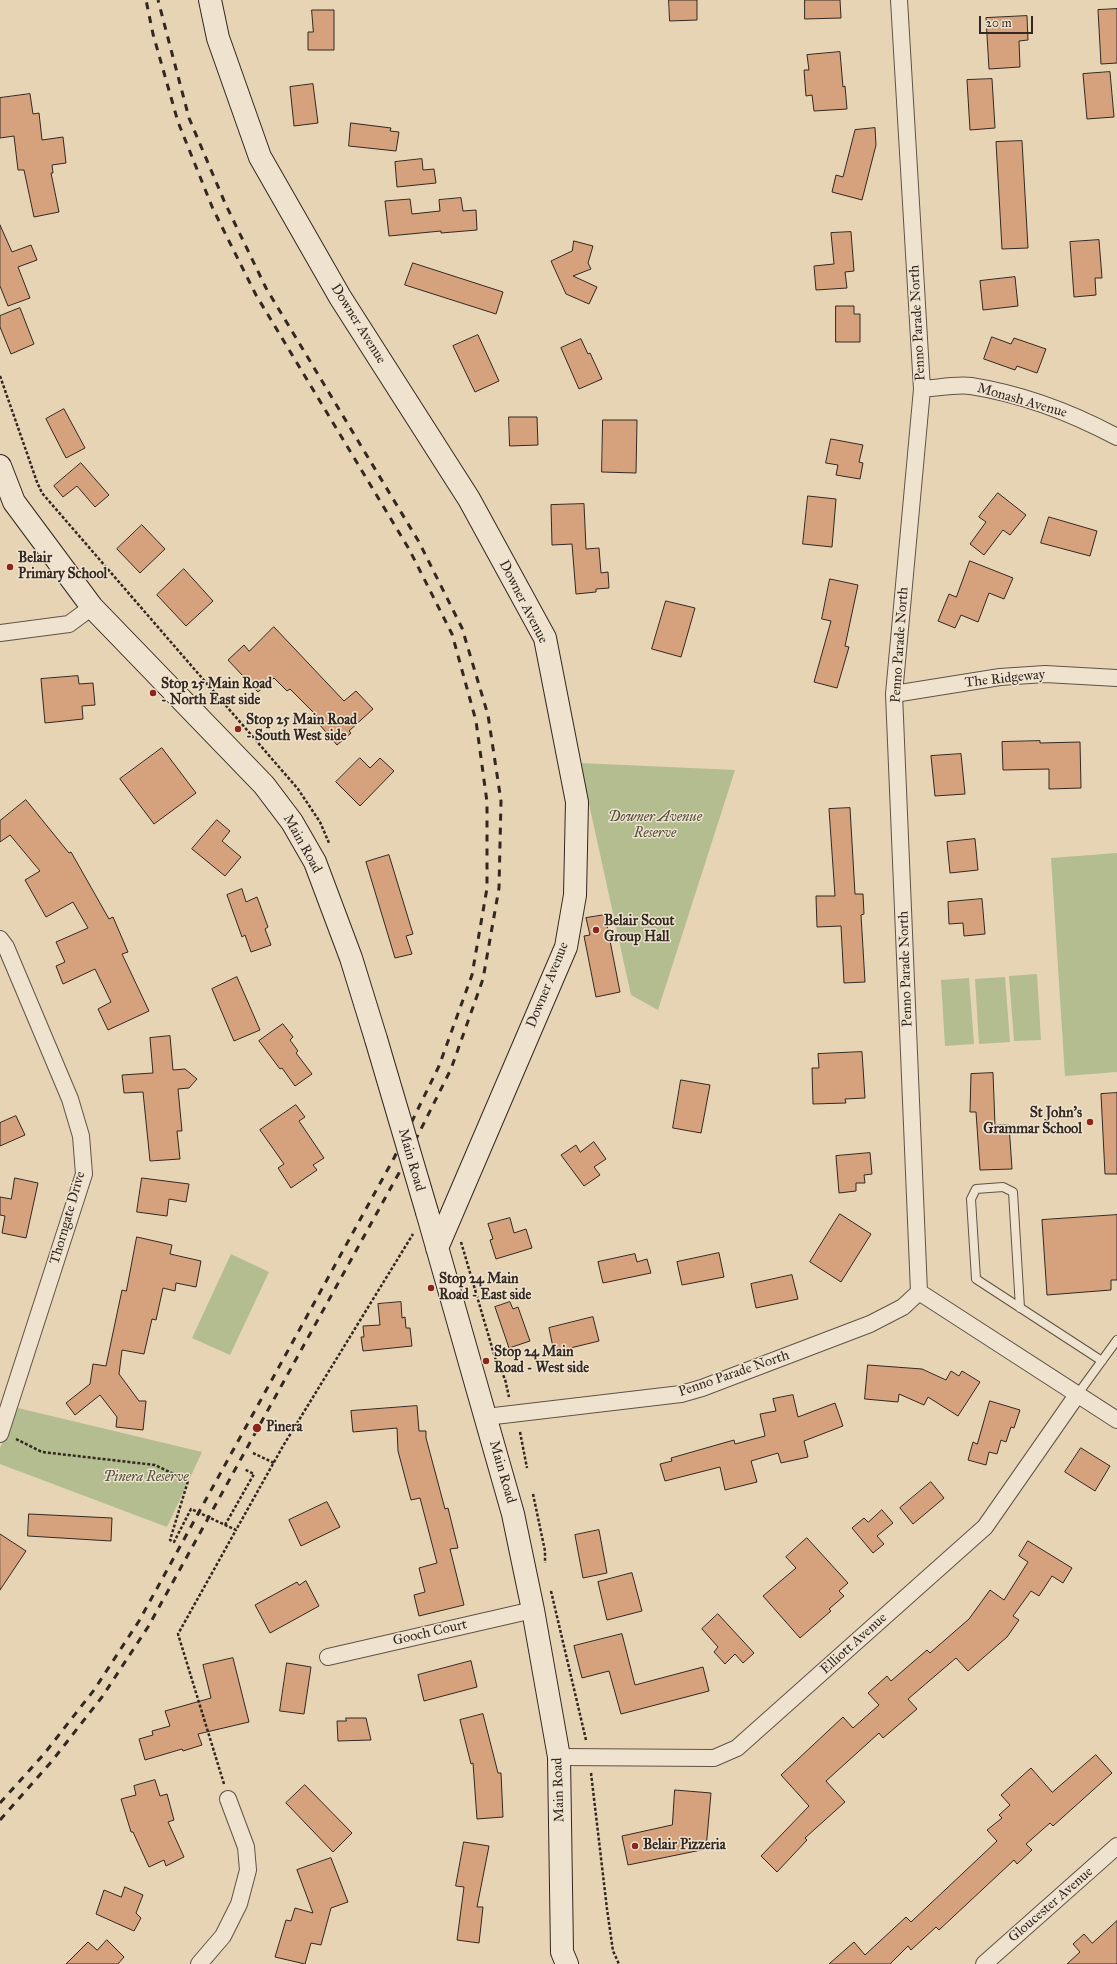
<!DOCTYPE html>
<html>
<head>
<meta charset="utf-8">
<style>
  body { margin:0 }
  #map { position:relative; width:1117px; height:1964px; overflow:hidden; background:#e6d4b5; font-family:"IM FELL Great Primer",serif }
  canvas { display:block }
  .scale { position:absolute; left:979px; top:16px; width:54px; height:18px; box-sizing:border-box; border:2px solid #332821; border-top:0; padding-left:5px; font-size:12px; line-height:14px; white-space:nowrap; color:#332821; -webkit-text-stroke:3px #efe3cf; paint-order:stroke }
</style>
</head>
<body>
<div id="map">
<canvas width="1117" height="1964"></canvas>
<div class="scale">20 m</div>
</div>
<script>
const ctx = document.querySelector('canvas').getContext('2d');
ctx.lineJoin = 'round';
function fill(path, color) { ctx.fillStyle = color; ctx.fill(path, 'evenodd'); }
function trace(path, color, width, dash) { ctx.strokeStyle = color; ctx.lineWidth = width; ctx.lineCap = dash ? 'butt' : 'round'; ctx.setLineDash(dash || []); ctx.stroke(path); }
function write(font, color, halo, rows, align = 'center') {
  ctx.font = font + ' "IM FELL Great Primer",serif'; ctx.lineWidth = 3; ctx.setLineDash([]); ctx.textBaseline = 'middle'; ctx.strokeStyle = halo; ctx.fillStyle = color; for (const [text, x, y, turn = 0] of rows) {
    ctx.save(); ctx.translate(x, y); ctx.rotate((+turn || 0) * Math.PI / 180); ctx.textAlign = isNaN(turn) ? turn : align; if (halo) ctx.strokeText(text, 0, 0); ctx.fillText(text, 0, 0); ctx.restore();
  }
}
fill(new Path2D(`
  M580,763L735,770L658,1010L631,995Z
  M1117,853V1072L1065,1076L1051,858Z
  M1037,974L1041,1040L1014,1041L1009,976Z
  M1005,977L1010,1042L979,1044L975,979Z
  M969,978L974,1044L945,1046L941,980Z
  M231,1254L269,1272L230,1355L192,1338Z
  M18,1408L202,1452L167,1527L0,1464V1448Z`), '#b3bd8f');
const building = new Path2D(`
  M669,0H697V20L670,21Z
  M805,0H840L841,18L805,19Z
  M1117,9V63L1101,64L1098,10Z
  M312,10H334V50H308V32H313Z
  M1027,16L1028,40L1019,41L1020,67L989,69L986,18Z
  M840,52L843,87L845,86L847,109L814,111L812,95L806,96L804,70H809L807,55Z
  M1110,72L1114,117L1087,119L1083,74Z
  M992,79L995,128L970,130L967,80Z
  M313,84L318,123L294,126L290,87Z
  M30,94L33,114L39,113L42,140L63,137L66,163L52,165L53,173H51L59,212L34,217L24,170H18L14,136L0,138V98Z
  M351,123L391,128L390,131L399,132L396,151L349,146Z
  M875,128L876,145L862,200L832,192L836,175L843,177L855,130Z
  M1022,141L1028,248L1002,249L996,142Z
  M422,159L423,170L434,169L436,183L397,187L395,162Z
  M461,198L463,211L476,210L477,230L441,233V231L389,236L385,201L410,199L412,214L440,211L439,200Z
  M0,225L12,252L31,245L37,260L18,267L30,298L8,306L0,286Z
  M851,232L854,271L845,272L847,288L816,290L814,266L834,264L831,233Z
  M1099,240L1102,278H1095L1096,295L1074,297L1070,242Z
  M574,241L593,246L588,263L591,269L573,276L597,287L589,304L566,294L551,261L572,251Z
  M413,263L503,292L496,314L405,285Z
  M1015,277L1018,306L983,310L980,281Z
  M836,306H854V314H860V342H836Z
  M20,308L34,344L11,354L0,327V316Z
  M478,335L499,381L475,392L453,346Z
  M992,337L1011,344L1014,338L1046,349L1037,373L1017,366L1015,370L984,359Z
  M581,339L588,354L590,353L602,379L579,389L561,348Z
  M64,409L85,448L66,458L46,419Z
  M509,417H537L538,445L510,446Z
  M603,420H637L636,473L602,472Z
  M831,439L863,445L859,462L863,463L860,479L836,475L838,465L826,463Z
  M81,463L109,495L95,507L77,486L63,497L54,486Z
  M998,493L1026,515L1010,535L1003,530L984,555L970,544L986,522L979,517Z
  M808,496L836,499L832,547L803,544Z
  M584,504L586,549L599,548L601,573L608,572L609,588L596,589V592L576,594L572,544L552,545L551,505Z
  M1049,517L1097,531L1090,556L1041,543Z
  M142,525L165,549L140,573L117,549Z
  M970,561L1013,578L1004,599L989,593L978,622L961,615L955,628L938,621L949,594L956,597Z
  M184,569L213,601L186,626L157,595Z
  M830,579L858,585L845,646L849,647L837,688L814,682L831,621L822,619Z
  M666,601L695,608L681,657L652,649Z
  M274,627L344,701L356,691L373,709L349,731L351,733L337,745L319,724L322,721L290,689L287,691L274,678L258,692L228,660L244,645L249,651Z
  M78,676L79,684L93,683L95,705L82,706L83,719L45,723L41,679Z
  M1040,741V743L1080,742L1081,788L1049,789V769L1003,770L1002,742Z
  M162,748L196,793L154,824L120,779Z
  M961,754L965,794L935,796L931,756Z
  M360,758L370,768L380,758L394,771L360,806L336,782Z
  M26,800L69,853L71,852L109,919L113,917L128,952L122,954L149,1011L108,1030L98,1009L111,1002L95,969L63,984L56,966L65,962L56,942L88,928L73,902L46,917L25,880L40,871L10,835L0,842V821Z
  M850,808L855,894H863L864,914L861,915L865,982L844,983L841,926L817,927L816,896H835L829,809Z
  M217,820L230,831L222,841L241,857L225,876L192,849Z
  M975,839L978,870L950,873L947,842Z
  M389,855L413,934L406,936L412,954L395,958L366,862Z
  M242,889L246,902L257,897L268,927L265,929L271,945L251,952L245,935L242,937L227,895Z
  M982,899L985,934L964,936L963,923L949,924L948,902Z
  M605,915L620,992L596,997L584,936L590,935L586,918Z
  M237,977L260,1030L234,1041L212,989Z
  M283,1024L293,1037L290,1040L298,1051L296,1053L312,1074L295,1086L282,1068L280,1069L259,1041Z
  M170,1036L173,1070L185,1069L197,1079L189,1088L178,1089L182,1131H177L180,1159L150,1161L143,1092L124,1093L122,1075L153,1073L150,1038Z
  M862,1052L865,1098L845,1099L846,1103L813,1104L812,1068H819L818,1054Z
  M993,1073L995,1125H1009L1012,1169L980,1170L976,1112H970L971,1074Z
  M681,1080L710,1085L701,1133L673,1128Z
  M1117,1093V1174H1105L1101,1094Z
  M296,1105L305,1117L299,1121L324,1158L313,1165L317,1170L291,1188L278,1168L284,1164L260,1130Z
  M16,1116L25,1135L0,1146V1123Z
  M594,1142L606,1159L594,1167L600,1175L584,1186L561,1155L576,1145L580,1152Z
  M870,1153L872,1174L864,1175L865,1183H856V1191L839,1193L836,1156Z
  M15,1178L38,1183L26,1238L2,1233L5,1216L0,1215V1197L11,1199Z
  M142,1178L189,1184L186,1202L169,1199L167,1216L137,1212Z
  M840,1214L871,1234L841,1282L810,1262Z
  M1117,1215V1280H1111V1290L1047,1295L1042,1220Z
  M510,1218L514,1233L526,1229L532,1248L496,1259L490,1240L493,1239L488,1224Z
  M137,1237L172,1245L170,1254L201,1261L196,1287L176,1283L175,1291L163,1288L156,1320L152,1319L144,1354L122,1350L119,1374L139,1401H146L143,1430L116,1427L117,1417L100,1395L75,1415L66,1403L90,1384L93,1364L106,1366L122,1290L126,1291Z
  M719,1253L724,1277L682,1285L677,1262Z
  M635,1254L637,1262L647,1259L651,1273L603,1283L598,1262Z
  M792,1275L798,1299L756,1308L751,1284Z
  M401,1302L402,1318L405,1317L406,1328H410L412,1346L363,1351L361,1337H364L363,1326L380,1325L378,1304Z
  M510,1302L513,1309L518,1307L530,1341L509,1348L495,1307Z
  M593,1317L599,1341L554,1352L549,1328Z
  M868,1365L922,1369L946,1380L951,1371L959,1376L962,1371L980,1382L958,1416L928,1397L924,1405L899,1394L898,1402L865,1399Z
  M793,1395L798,1417L835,1403L843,1426L804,1441L808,1457L781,1463L778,1453L751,1461L757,1482L725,1490L720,1467L665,1481L660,1464L672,1461L671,1458L734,1440L735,1444L765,1436L760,1414L776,1411L773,1399Z
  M990,1401L1020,1410L1014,1428L1011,1427L1006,1442L1001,1440L997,1454L989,1452L986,1465L968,1460L973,1442L977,1444Z
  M417,1406L419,1431H426V1438L445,1509L448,1508L458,1548L450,1549L464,1605L419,1616L414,1595L425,1592L419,1568L437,1563L420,1498L411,1500L398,1451L397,1428L353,1432L351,1411Z
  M1081,1448L1110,1466L1095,1491L1065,1472Z
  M931,1482L944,1498L913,1524L900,1508Z
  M327,1502L340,1527L301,1546L289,1520Z
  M882,1510L893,1523L877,1536L884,1544L873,1553L852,1528L864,1518L868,1522Z
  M29,1514L112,1518L111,1541L28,1536Z
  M599,1530L607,1573L583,1578L575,1535Z
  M0,1534L26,1551L0,1590Z
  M807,1538L848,1583L839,1591L844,1596L829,1609L831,1611L800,1638L763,1596L796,1568L786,1557Z
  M1028,1541L1072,1568L1063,1583L1052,1576L1039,1596L1031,1591L1013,1616L1019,1620L1007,1637L968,1671L956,1658L908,1699L917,1709L883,1738L879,1733L826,1781L845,1802L805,1838L807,1840L777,1872L761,1856L809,1806L781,1775L843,1717L853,1728L879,1705L868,1693L887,1676L891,1681L927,1650L930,1653L969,1619L990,1590L1004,1600L1028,1562L1019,1556Z
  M632,1573L642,1611L607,1620L598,1582Z
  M306,1581L319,1606L270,1633L255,1605L297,1582L299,1585Z
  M718,1614L754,1653L743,1663L735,1654L725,1664L714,1652L718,1647L702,1629Z
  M622,1634L635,1685L703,1667L709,1691L621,1714L609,1671L582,1678L574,1646Z
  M233,1658L249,1722L198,1734L202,1745L183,1751L182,1749L145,1760L139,1739L153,1735L152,1731L170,1726L165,1711L211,1698L203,1665Z
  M471,1661L477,1687L424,1701L418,1675Z
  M287,1663L311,1667L304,1714L280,1711Z
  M483,1714L498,1773H501L503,1817L477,1819L473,1763L471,1764L460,1720Z
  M346,1718H366L371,1740L338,1741L337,1721H346Z
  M1096,1755L1112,1773L1053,1826L1050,1823L1026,1844L1032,1850L1017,1864L1014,1860L939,1930L936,1927L911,1950L908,1946L890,1964H829L854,1942L865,1955L906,1917L911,1922L997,1841L987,1830L1002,1818L999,1815L1010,1805L1001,1795L1031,1768L1052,1792Z
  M155,1780L160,1796L167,1794L174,1820L168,1822L184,1857L166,1866L164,1860L149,1867L133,1832H131L121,1799L136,1795L134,1786Z
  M305,1785L352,1833L333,1852L286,1803Z
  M675,1790L711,1793L706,1849L628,1865L622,1836L672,1825Z
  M464,1842L489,1846L477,1907H483L479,1943L457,1940L464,1887L456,1886Z
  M331,1858L348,1902L331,1908L321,1945L311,1943L305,1964L275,1957L286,1920L291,1921L295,1908L313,1913L297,1870Z
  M125,1887L143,1895L136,1913L141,1918L134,1931L96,1914L104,1890L121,1897Z
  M1117,1921V1964H1067L1080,1952L1073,1944L1084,1934L1092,1943Z
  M107,1940L124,1957L118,1964H66L88,1942L97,1950Z`);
fill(building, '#d6a27d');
trace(building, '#332821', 1);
const lane = new Path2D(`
  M1020,1308L1013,1192L1003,1187L976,1189L971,1199L976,1279L1102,1361
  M1077,1395L1117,1340`);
const street = new Path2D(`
  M899,0L922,389L894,694L919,1292
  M922,389C938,388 956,384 971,386C1022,394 1072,413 1117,437
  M0,633L69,624L92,607
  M894,694L1000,677L1045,674L1117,678
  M0,939L6,947L70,1099L81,1136L84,1174L0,1434
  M486,1417L681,1394L702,1388L870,1324L903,1307L919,1292L1117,1420
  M328,1657L533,1610
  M559,1757L714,1758L737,1748L985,1527L1077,1395
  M199,1964L223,1936L239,1904L248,1870L246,1847L228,1799
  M984,1964L1117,1846`);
const secondary = new Path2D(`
  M210,0L218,38L260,157L340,297L469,499L545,638L577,802L575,895L566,947L437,1248
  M0,466L14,502L92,607L264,785L292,822L315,862L351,958L376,1039
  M427,1212L513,1514L533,1610L559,1757L562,1952L567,1964`);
trace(lane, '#605346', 10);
trace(street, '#605346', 18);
trace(secondary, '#332821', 24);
trace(new Path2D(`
  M0,376L37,482L42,493L298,789L320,822L329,843
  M461,1242L496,1361L505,1379L509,1397
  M520,1432L527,1468
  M16,1439L42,1452L155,1465L188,1481L170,1540L174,1542L191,1509L236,1530L283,1446L413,1234
  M253,1453L274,1463
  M533,1494L545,1551V1563
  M225,1525L254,1474L244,1469
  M551,1591L586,1740
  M591,1773L607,1909L613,1951L619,1964
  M224,1784L178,1634L236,1530`), '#332821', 2.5, [3, 2]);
trace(lane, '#efe3cf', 8);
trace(street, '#efe3cf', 16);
trace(secondary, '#efe3cf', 22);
trace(new Path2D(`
  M0,1803L44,1754L94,1690L139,1621L394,1158L439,1066L472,975L487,888V802L476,721L452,634L409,549L256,295L213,209L178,122L153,34L146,0
  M0,1820L52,1761L102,1697L148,1627L399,1173L451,1069L483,979L499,888L501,801L488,715L462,628L419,542L266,288L225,203L189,118L158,0`), '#332821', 3, [7, 7]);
const secondaryBridge = new Path2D(`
  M376,1039L427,1212`);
trace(secondaryBridge, '#332821', 24, []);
trace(secondaryBridge, '#efe3cf', 22);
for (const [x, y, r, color] of [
  [10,567,4,"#8f2418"],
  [153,693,4,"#8f2418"],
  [238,729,4,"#8f2418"],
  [596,930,4,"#8f2418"],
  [1090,1122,4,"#8f2418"],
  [431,1288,4,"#8f2418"],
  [486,1361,4,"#8f2418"],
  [257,1428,5,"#8f2418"],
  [635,1846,4,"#8f2418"]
]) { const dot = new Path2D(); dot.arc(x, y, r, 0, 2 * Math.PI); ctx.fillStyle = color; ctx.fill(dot); trace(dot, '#efe3cf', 1.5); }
write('14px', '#332821', '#efe3cf', [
  ["Penno Parade North",918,323,-93],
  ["Downer Avenue",358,324,58],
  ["Monash Avenue",1022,401,16],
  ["Downer Avenue",523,602,63],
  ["Penno Parade North",900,645,-86],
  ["The Ridgeway",1005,679,-6],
  ["Main Road",302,844,61],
  ["Penno Parade North",906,969,-92],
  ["Downer Avenue",548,985,-68],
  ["Main Road",411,1160,74],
  ["Thorngate Drive",68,1218,-74],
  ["Penno Parade North",734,1374,-19],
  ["Main Road",502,1472,74],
  ["Gooch Court",430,1633,-13],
  ["Elliott Avenue",854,1644,-42],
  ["Main Road",559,1790,-92],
  ["Gloucester Avenue",1051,1905,-41]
]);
write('bold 14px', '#332821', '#efe3cf', [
  ["Belair",18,559],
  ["Primary School",18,575],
  ["Stop 25 Main Road",161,685],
  ["- North East side",161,701],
  ["Stop 25 Main Road",246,721],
  ["- South West side",246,737],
  ["Belair Scout",604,922],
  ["Group Hall",604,938],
  ["St John's",1082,1114,"right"],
  ["Grammar School",1082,1130,"right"],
  ["Stop 24 Main",439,1280],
  ["Road - East side",439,1296],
  ["Stop 24 Main",494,1353],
  ["Road - West side",494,1369],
  ["Pinera",266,1428],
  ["Belair Pizzeria",643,1846]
], 'left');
write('italic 14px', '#534d3c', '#efe3cf', [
  ["Downer Avenue",655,818],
  ["Reserve",655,834],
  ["Pinera Reserve",146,1478]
]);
</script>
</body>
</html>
